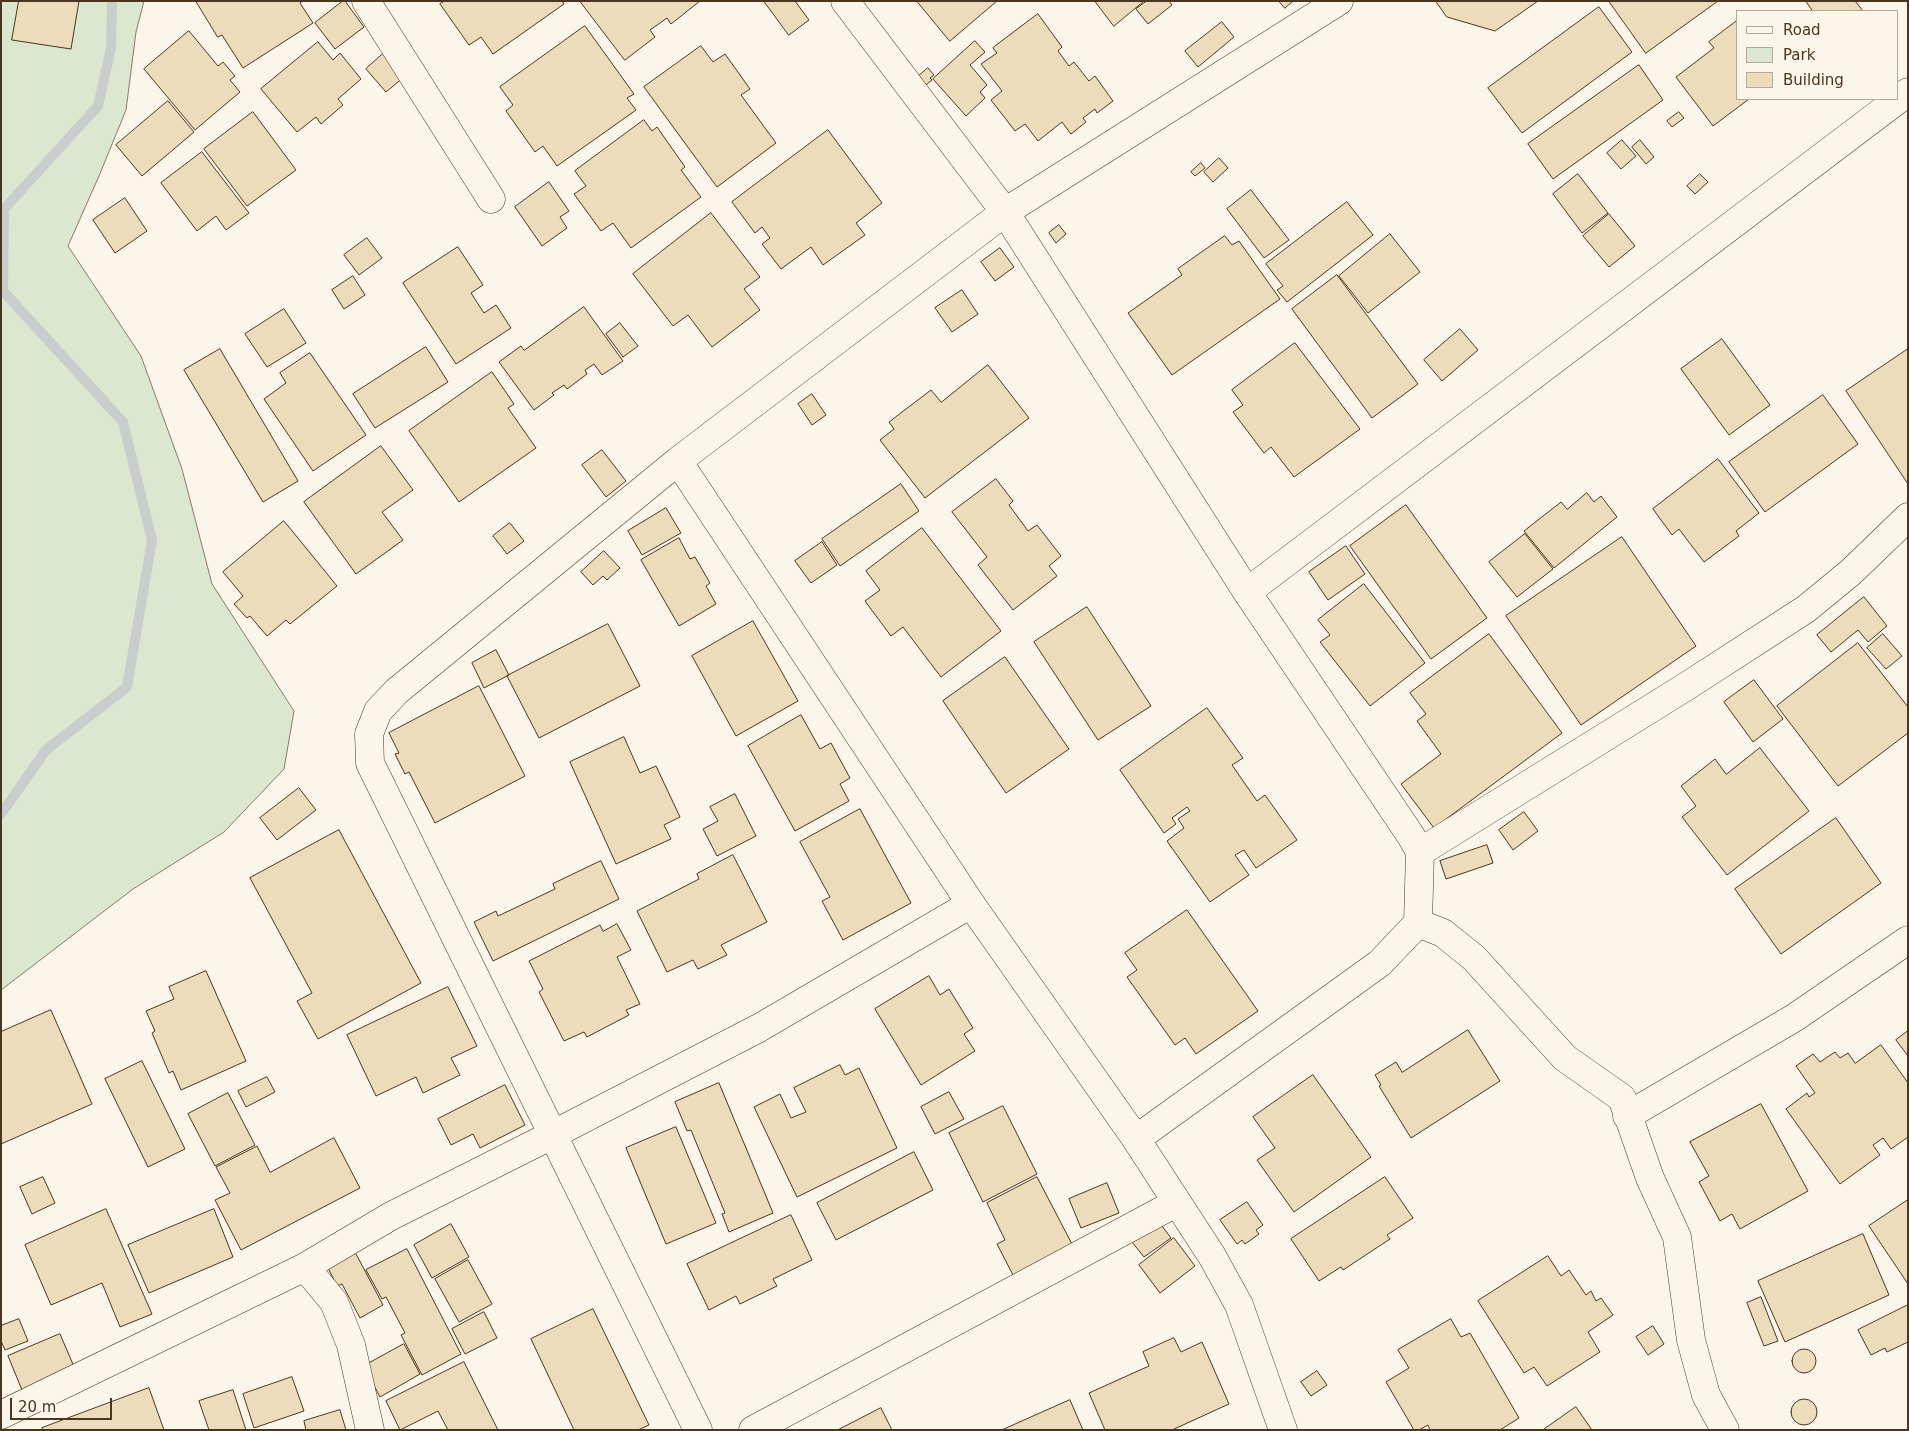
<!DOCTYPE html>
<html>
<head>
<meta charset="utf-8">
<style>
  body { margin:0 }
  #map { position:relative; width:1909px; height:1431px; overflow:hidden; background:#fbf6e9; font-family:"DejaVu Sans",sans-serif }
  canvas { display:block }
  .frame { position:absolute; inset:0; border:2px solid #4a3520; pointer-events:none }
  .legend { position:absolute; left:1736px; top:10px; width:162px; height:90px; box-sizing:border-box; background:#fbf6e9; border:1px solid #b4a999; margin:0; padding:6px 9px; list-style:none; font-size:15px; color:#4a3520 }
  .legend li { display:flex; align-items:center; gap:10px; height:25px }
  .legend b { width:25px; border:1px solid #b4a999 }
  .scale { position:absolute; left:10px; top:1398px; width:102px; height:22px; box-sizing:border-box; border:2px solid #4a3520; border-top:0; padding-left:6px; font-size:15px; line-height:18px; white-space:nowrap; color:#4a3520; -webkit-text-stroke:4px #fbf6e9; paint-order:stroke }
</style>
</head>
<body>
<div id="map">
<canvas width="1909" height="1431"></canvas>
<div class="frame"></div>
<ul class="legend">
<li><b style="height:6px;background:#fbf6e9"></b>Road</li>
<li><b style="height:14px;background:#dce7d0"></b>Park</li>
<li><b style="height:14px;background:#ecdcbc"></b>Building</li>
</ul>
<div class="scale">20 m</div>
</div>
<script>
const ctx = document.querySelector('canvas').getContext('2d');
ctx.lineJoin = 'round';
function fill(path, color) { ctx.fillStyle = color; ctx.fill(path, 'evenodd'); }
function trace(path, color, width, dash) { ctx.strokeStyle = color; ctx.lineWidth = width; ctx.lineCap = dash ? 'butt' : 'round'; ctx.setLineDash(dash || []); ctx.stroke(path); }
const green = new Path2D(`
  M1,1H144L136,32L126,110L99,176L68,246L141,356L182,469L212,584L294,711L284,769L224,832L133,889L1,990Z`);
fill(green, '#dce7d0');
trace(green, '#887966', 1);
trace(new Path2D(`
  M1,814L46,750L127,687L152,540L123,422L3,291L4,209L98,106L111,48L112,1`), '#c9cecd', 10);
const building = new Path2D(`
  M19,1H79L71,49L12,40Z
  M196,1H303L300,3L313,23L243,68L222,35L218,37Z
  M343,1H345L364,27L335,49L315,23Z
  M445,1H562L564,4L493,54L481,37L469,45L440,4Z
  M580,1H700L671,24L667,18L650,30L655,37L625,60Z
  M764,1H795L809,20L789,35Z
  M917,1H997L950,41Z
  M1095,1H1144L1114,26Z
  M1147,1H1169L1172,5L1148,24L1136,9Z
  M1279,1H1293L1285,8Z
  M1436,1H1538L1495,31L1447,17Z
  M1609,1H1718L1646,53Z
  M1806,1H1855L1863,11H1813Z
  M1599,7L1632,52L1522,133L1488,88Z
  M1038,14L1062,47L1058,51L1069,66L1074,62L1089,81L1095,76L1113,101L1097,113L1095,109L1083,118L1086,122L1071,134L1062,122L1038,141L1025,124L1015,131L991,100L1002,91L981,64L997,53L993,48Z
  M1738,20V99H1749L1713,126L1676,77L1714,48L1709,42Z
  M1222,22L1234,37L1198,67L1185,51Z
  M585,26L634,94L627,98L636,110L557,166L543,146L535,152L506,111L513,105L500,87Z
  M189,31L218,66L223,62L235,76L230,80L240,92L195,130L144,69Z
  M975,41L985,52L970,65L987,85L980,92L985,98L966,116L933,79Z
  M318,42L333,60L340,53L361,79L338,99L343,105L321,124L316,117L297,132L261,89Z
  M701,46L713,62L725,54L750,89L741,95L776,143L717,187L644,87Z
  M384,53L404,77L386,92L366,69Z
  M1639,65L1663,100L1553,179L1528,144Z
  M928,68L934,75L930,78L932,80L926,85L914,80Z
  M168,101L194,132L142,176L116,145Z
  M253,112L296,170L247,206L204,149Z
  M1679,112L1684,118L1672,127L1667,121Z
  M644,120L652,131L657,127L685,167L681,170L701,197L631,248L613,223L601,231L574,194L586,186L575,171Z
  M828,130L882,203L856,223L865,235L823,265L811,247L781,269L762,244L770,238L762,227L755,233L732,202Z
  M1622,140L1636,156L1621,169L1607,153Z
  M1640,140L1654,157L1646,164L1632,147Z
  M202,152L249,213L226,230L216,216L197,231L161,183Z
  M1219,158L1228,168L1213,182L1204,172Z
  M1201,163L1205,168L1195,176L1191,172Z
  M1578,174L1608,213L1582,233L1553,194Z
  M1700,174L1708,182L1695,194L1687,186Z
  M549,182L569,211L560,217L567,228L542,246L515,207Z
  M1251,190L1289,240L1264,258L1227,209Z
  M125,198L147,231L115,253L93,220Z
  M1347,202L1373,235L1287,302L1277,290L1283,286L1266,264Z
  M711,213L760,277L744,289L760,310L712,347L688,315L673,326L633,274Z
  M1609,214L1635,246L1609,267L1583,236Z
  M1059,225L1066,234L1056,243L1049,233Z
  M1390,234L1420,272L1368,313L1339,276Z
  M1225,236L1232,245L1239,241L1280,299L1172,375L1128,313L1182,275L1178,269Z
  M367,238L382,258L359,275L344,255Z
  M458,247L483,285L471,293L484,313L496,305L511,328L456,364L403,283Z
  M1000,248L1014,267L995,281L981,262Z
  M1337,275L1418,384L1372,418L1292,309Z
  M353,276L365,295L344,309L332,290Z
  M962,290L978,314L952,332L935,308Z
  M584,307L623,361L602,375L594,364L585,370L587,374L567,389L564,385L552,393L554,395L534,410L499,362L521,346L524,350Z
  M284,309L306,343L267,367L245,334Z
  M620,323L638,346L623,357L606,334Z
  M1460,329L1478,350L1442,381L1424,360Z
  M1722,339L1770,405L1729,435L1681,369Z
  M1295,343L1360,429L1294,477L1271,447L1264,453L1233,412L1243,405L1232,390Z
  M426,347L448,382L375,428L353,394Z
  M220,349L298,481L263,502L184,370Z
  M1908,349V484L1846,391Z
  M310,353L366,435L313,471L264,399L286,383L280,373Z
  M988,365L1029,418L925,498L880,440L894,429L889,422L931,390L941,402Z
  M492,372L514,404L508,408L536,448L459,502L409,431Z
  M812,394L826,415L812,425L798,404Z
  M1823,395L1858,444L1765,512L1729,462Z
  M381,446L413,490L382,512L403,540L356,574L304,502Z
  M602,450L626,481L606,497L582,465Z
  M1718,459L1759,513L1736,531L1739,536L1704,562L1679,529L1672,535L1653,509Z
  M996,479L1013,501L1009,505L1028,531L1037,525L1061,556L1049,566L1057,576L1013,610L978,565L987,557L952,512Z
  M901,484L919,511L840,566L822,539Z
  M1587,493L1594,502L1601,496L1617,517L1554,568L1524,531L1561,502L1567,509Z
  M1406,505L1487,618L1431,659L1350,546Z
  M666,508L681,533L642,555L628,531Z
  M284,521L337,586L290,624L286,620L267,636L250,616L247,618L234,604L243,596L223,572Z
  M510,523L524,541L507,554L493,536Z
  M922,528L1001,631L941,677L903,627L891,636L865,601L880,590L866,571Z
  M1525,534L1553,569L1517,597L1489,562Z
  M1622,537L1696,646L1581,725L1506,616Z
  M679,538L690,559L695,557L710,583L706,586L716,604L679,626L641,560Z
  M822,542L837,565L811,583L795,561Z
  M1346,546L1365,574L1328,600L1309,572Z
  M604,551L620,568L607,580L603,576L593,585L581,572Z
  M1364,584L1425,663L1370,706L1320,642L1330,635L1318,620Z
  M1864,597L1887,626L1868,642L1858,630L1831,652L1817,635Z
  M1087,607L1151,706L1098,740L1034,642Z
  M753,621L798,701L736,736L692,656Z
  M608,624L640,686L539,738L507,676Z
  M1489,634L1562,733L1434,828L1401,784L1441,754L1417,721L1426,714L1410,693Z
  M1883,634L1902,656L1886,669L1867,648Z
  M1858,643L1908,707V733L1838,786L1777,706Z
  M496,650L509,675L484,688L472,663Z
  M1005,657L1069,749L1006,793L943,701Z
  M1754,680L1783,719L1753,742L1724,702Z
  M479,686L525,776L435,823L409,772L405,774L395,754L399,753L389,733Z
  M1207,708L1243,758L1232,765L1257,801L1265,795L1297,840L1256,868L1244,850L1235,855L1249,875L1210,902L1167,841L1184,828L1178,819L1190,811L1187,807L1172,818L1176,824L1164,833L1120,770Z
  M801,715L820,749L831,743L850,778L840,784L849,801L795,831L748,746Z
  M624,737L640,773L656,766L680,817L664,825L671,839L616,864L570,762Z
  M1760,748L1809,811L1727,875L1682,817L1696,806L1681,786L1715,759L1726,774Z
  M299,788L316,810L277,840L260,818Z
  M735,794L756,836L717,856L703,829L718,821L710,807Z
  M860,809L911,903L843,940L822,901L830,897L800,842Z
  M1524,812L1538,831L1513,850L1499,830Z
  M1836,818L1881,883L1781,954L1735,889Z
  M339,830L421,983L318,1039L297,1001L312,993L250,878Z
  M1487,845L1493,863L1446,879L1440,861Z
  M733,855L767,922L721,945L727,955L698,969L693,960L667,972L637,911L699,879L697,874Z
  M601,861L619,899L493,961L474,922L496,911L498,916L555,889L553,884Z
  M1187,910L1258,1011L1196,1054L1185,1038L1175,1045L1127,977L1137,970L1125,953Z
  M617,924L631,950L617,957L640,1004L626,1010L629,1015L587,1037L584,1032L564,1041L539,992L543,989L529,961L600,925L603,931Z
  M206,971L246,1061L181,1090L173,1071L169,1073L152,1033L155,1031L146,1011L174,999L169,987Z
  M929,976L940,995L949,989L973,1028L964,1034L975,1051L921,1085L875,1009Z
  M448,987L477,1046L451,1058L460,1075L423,1093L416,1077L376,1096L347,1035Z
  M51,1010L92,1104L1,1144V1032Z
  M1468,1030L1500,1081L1411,1138L1379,1086L1381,1085L1375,1075L1396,1062L1402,1072Z
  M1908,1031V1056L1896,1040Z
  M1881,1045L1908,1083V1137L1891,1149L1883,1138L1873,1145L1880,1155L1840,1184L1786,1109L1807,1093L1809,1097L1815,1093L1796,1066L1813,1054L1820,1062L1835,1052L1840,1058L1848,1053L1855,1063Z
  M142,1061L185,1149L148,1167L105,1079Z
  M840,1065L845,1075L859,1068L897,1148L797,1197L754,1107L780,1094L791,1118L806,1112L794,1088Z
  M1313,1075L1371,1157L1294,1212L1257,1160L1275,1148L1253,1117Z
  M267,1077L275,1092L246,1107L238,1091Z
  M719,1083L773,1213L729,1232L722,1214L725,1213L691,1130L687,1131L675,1102Z
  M505,1085L525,1125L480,1148L473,1134L451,1145L438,1119Z
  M949,1092L964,1119L935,1134L921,1107Z
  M228,1093L255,1145L215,1166L188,1114Z
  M1761,1104L1808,1191L1740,1229L1732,1214L1720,1221L1699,1182L1709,1176L1690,1142Z
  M1003,1106L1037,1174L983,1202L949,1133Z
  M676,1127L716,1223L666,1244L626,1148Z
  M334,1138L360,1188L241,1250L215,1200L230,1193L216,1167L257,1146L270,1172Z
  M914,1152L933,1190L836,1240L817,1203Z
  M43,1177L55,1203L32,1214L20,1187Z
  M1037,1177L1072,1244L1013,1275L997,1244L1005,1240L987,1203Z
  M1385,1177L1413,1218L1387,1235L1390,1239L1343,1270L1341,1267L1319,1281L1291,1239Z
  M1107,1183L1119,1213L1081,1228L1069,1199Z
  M1908,1200V1284L1869,1226Z
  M1247,1202L1263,1225L1256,1230L1259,1234L1245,1244L1242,1240L1237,1244L1220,1220Z
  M106,1209L152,1314L120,1327L102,1283L51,1305L25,1245Z
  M214,1209L233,1257L149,1293L128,1245Z
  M791,1215L812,1260L773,1279L777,1286L740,1304L736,1296L709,1310L687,1264Z
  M1159,1222L1171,1238L1144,1257L1132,1242Z
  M451,1224L469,1257L432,1278L414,1245Z
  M1863,1234L1889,1295L1785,1342L1758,1281Z
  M1174,1238L1195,1266L1160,1293L1139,1265Z
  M407,1249L461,1354L422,1375L401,1335L405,1333L386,1297L382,1299L366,1270Z
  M355,1252L383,1305L360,1318L342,1284L337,1286L327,1266Z
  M1548,1256L1561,1276L1569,1270L1586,1295L1591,1291L1596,1301L1601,1298L1613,1315L1588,1332L1600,1352L1547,1386L1534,1367L1524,1373L1478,1301Z
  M468,1260L492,1304L459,1322L435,1279Z
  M1761,1297L1778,1341L1764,1346L1747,1303Z
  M1908,1305V1342L1887,1352L1885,1348L1871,1355L1858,1330Z
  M593,1309L649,1425L638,1430H574L531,1339Z
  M484,1312L497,1338L465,1354L452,1329Z
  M19,1319L28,1341L5,1350L1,1341V1326Z
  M1451,1319L1461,1337L1470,1333L1519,1418L1500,1430H1430L1428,1425L1419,1430H1414L1386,1382L1409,1368L1398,1350Z
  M1653,1326L1664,1344L1648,1355L1636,1337Z
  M60,1334L75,1369L22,1390L8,1356Z
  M1174,1338L1181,1352L1202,1342L1229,1404L1172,1430H1105L1089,1393L1149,1366L1143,1352Z
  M404,1344L420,1374L380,1397L364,1366Z
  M1792 1361a12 12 0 1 1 24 0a12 12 0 1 1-24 0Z
  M464,1362L498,1430H448L438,1411L400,1430L386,1401Z
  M1317,1371L1327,1385L1311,1396L1301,1382Z
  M292,1377L304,1411L254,1428L243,1394Z
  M149,1388L164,1430H43L42,1428Z
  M233,1390L246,1430H209L199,1401Z
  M1791 1412a13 13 0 1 1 26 0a13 13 0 1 1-26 0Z
  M1070,1400L1083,1430H1002Z
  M1576,1407L1592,1430H1543Z
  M881,1408L892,1430H838Z
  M340,1410L346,1430H306L304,1421Z`);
fill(building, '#ecdcbc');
trace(building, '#4a3520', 1);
const street = new Path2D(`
  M366,1L491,199
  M845,1L1005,212L1247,592L1411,836L1420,852L1418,923L1380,963L1136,1139
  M678,461L971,904L1136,1139L1212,1256L1239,1305L1283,1430
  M1247,592L1908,92
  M1420,852L1687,686L1806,609L1851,572L1908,517
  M1418,923L1443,933L1474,958L1565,1058L1622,1098L1650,1178L1677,1237L1691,1340L1706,1395L1725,1430
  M1627,1116L1794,1018L1908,940
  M305,1267L334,1302L351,1345L370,1430
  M1,1415L305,1267L391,1216L552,1135L759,1028L971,904
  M698,1430L370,763L369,734L378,711L397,691L678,461L1005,212L1339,1
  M753,1430L1176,1203`);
trace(street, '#4a3520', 29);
trace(street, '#fbf6e9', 28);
</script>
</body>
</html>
